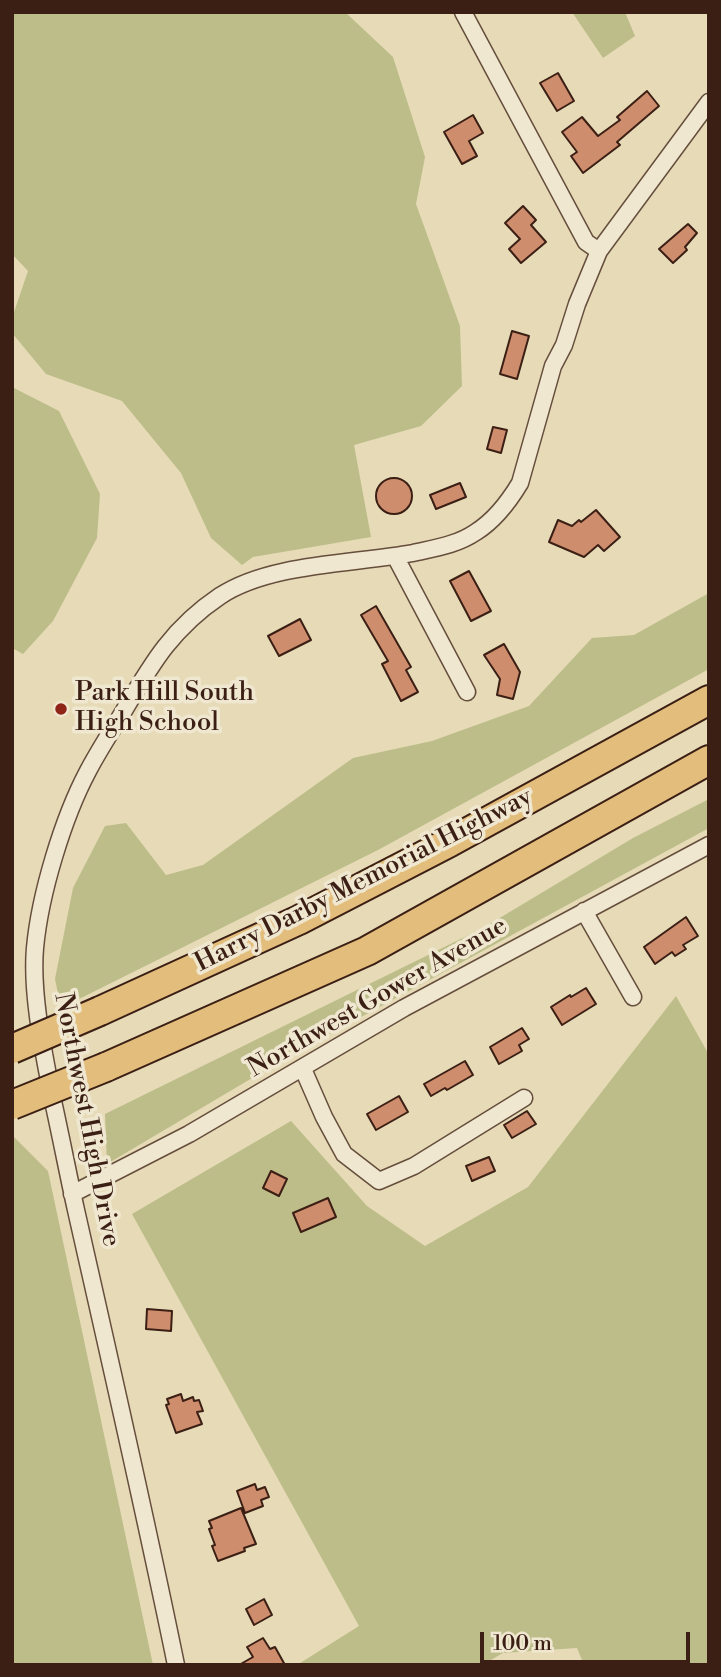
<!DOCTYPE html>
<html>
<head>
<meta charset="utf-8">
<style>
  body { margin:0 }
  #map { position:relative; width:721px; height:1677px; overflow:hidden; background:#e6dab7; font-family:"Libre Bodoni",serif }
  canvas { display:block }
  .frame { position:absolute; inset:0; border:14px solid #3b1f14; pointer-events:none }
  .scale { position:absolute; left:480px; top:1632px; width:210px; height:32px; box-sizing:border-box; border:4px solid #3b1f14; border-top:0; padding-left:9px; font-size:21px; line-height:24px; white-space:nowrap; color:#3b1f14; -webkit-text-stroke:5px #efe7d0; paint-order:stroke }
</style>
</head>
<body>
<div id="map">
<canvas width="721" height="1677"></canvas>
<div class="frame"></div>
<div class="scale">100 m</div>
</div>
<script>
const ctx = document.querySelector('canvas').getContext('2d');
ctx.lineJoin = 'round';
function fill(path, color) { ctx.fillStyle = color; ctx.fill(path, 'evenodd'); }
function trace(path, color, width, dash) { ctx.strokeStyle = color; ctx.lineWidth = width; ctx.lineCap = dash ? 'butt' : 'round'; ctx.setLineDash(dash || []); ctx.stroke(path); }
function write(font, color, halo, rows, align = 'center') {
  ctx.font = font + ' "Libre Bodoni",serif'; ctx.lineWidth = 7; ctx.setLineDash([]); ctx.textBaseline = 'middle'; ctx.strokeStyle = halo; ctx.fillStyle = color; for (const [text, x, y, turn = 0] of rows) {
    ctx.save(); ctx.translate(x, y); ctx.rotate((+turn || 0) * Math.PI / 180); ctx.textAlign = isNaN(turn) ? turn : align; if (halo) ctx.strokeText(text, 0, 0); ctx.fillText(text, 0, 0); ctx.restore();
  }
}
fill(new Path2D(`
  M12,12H345L393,57L425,157L416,204L460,326L462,386L421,426L354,445L371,537L253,557L242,565L211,538L181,473L122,401L46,374L12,333V318L28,271L12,254Z
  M572,12H625L635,36L603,58Z
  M12,387L59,411L100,494L97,538L53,621L23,654L12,648Z
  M709,593V669L378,850L61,1008L55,979L73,888L105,826L126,823L166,875L203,865L353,758L432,741L529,706L592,638L634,635Z
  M709,799V828L291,1055L107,1164L105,1114L483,928L633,838Z
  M676,996L709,1055V1665H584L577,1648L503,1653L482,1665H297L359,1626L132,1214L291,1121L367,1206L425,1246L528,1187Z
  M12,1137H14L48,1171L153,1665H12Z`), '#bdbd89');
const building = new Path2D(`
  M558,73L574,101L557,111L540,83Z
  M647,91L659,106L617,142L620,145L583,173L571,156L577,152L562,132L582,117L598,136L620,120L617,117Z
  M473,115L483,133L469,141L477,156L462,164L444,132Z
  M523,206L536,220L531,225L546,242L521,263L509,249L520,239L505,223Z
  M688,224L697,233L685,247L687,250L673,263L659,249Z
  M512,331L529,336L517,379L500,374Z
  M493,427L507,430L501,453L487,449Z
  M376 496a18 18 0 1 1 36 0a18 18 0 1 1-36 0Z
  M460,483L466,497L436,509L430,495Z
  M596,510L620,537L604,551L598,545L584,557L549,542L558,520L572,526L579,520L581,522Z
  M469,571L491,611L471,621L450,581Z
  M376,606L411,667L406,670L418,692L401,701L382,664L388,661L361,615Z
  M300,619L311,640L279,656L268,636Z
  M504,644L520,672L513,699L497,695L500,679L484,655Z
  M686,917L698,936L683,945L686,949L675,956L672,952L655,964L644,947Z
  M586,988L596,1004L562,1025L551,1007L570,995L571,997Z
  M522,1028L529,1039L519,1045L522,1051L499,1064L490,1047Z
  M465,1061L473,1075L447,1090L445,1088L431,1096L424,1084Z
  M399,1096L408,1112L376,1130L367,1114Z
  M527,1111L536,1124L512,1138L504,1125Z
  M489,1157L495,1171L472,1181L466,1166Z
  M271,1171L287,1179L279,1196L263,1188Z
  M328,1198L336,1217L301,1232L293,1213Z
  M147,1309L172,1311L171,1331L146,1329Z
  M181,1394L183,1401L193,1397L194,1401L199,1400L203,1411L197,1412L202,1424L176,1433L166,1405L169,1404L167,1399Z
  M255,1484L257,1490L265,1487L269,1497L261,1500L263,1506L245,1513L237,1491Z
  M241,1508L256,1544L244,1548L245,1551L218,1561L212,1546L215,1545L209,1529L212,1528L209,1521Z
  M264,1599L272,1615L254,1625L246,1609Z
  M263,1638L270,1649L275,1647L285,1665H239L253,1657L247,1647Z`);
fill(building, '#ce8d6d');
trace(building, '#3b1f14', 2);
const street = new Path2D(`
  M463,12L586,242L599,251
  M395,556L467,692
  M584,911L633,997
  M303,1069L324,1117L344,1154L379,1181L414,1166L524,1098
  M72,1194L189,1134L404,1008L709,845
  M176,1665C145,1513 110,1361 76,1210C68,1174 61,1137 53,1101C44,1054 31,995 35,948C40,894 63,818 88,771C98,752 110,733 122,714C151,665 171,629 220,596C270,563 354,564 413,553C435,548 457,545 476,532C495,520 508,503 520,483L553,366L564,345L577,304L599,251L709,102`);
const highway = new Path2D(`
  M100,1011L299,920L450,842L709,700
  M106,1067L367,951L709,760`);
trace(street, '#664e3d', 19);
trace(highway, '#3b1f14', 32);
trace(street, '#efe7d0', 16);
trace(highway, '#e3bd7c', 28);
const highwayBridge = new Path2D(`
  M12,1049L100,1011
  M12,1105L106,1067`);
trace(highwayBridge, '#3b1f14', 32, []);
trace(highwayBridge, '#e3bd7c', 28);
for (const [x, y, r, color] of [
  [61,709,7,"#8f2418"]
]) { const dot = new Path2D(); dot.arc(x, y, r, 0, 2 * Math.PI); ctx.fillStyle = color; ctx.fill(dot); trace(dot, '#efe7d0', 2.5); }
write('26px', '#3b1f14', '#efe7d0', [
  ["Park Hill South",75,694],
  ["High School",75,724]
], 'left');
write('26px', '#3b1f14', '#efe7d0', [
  ["Harry Darby Memorial Highway",364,881,-27],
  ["Northwest Gower Avenue",378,998,-30],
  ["Northwest High Drive",86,1120,79]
]);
</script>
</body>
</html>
